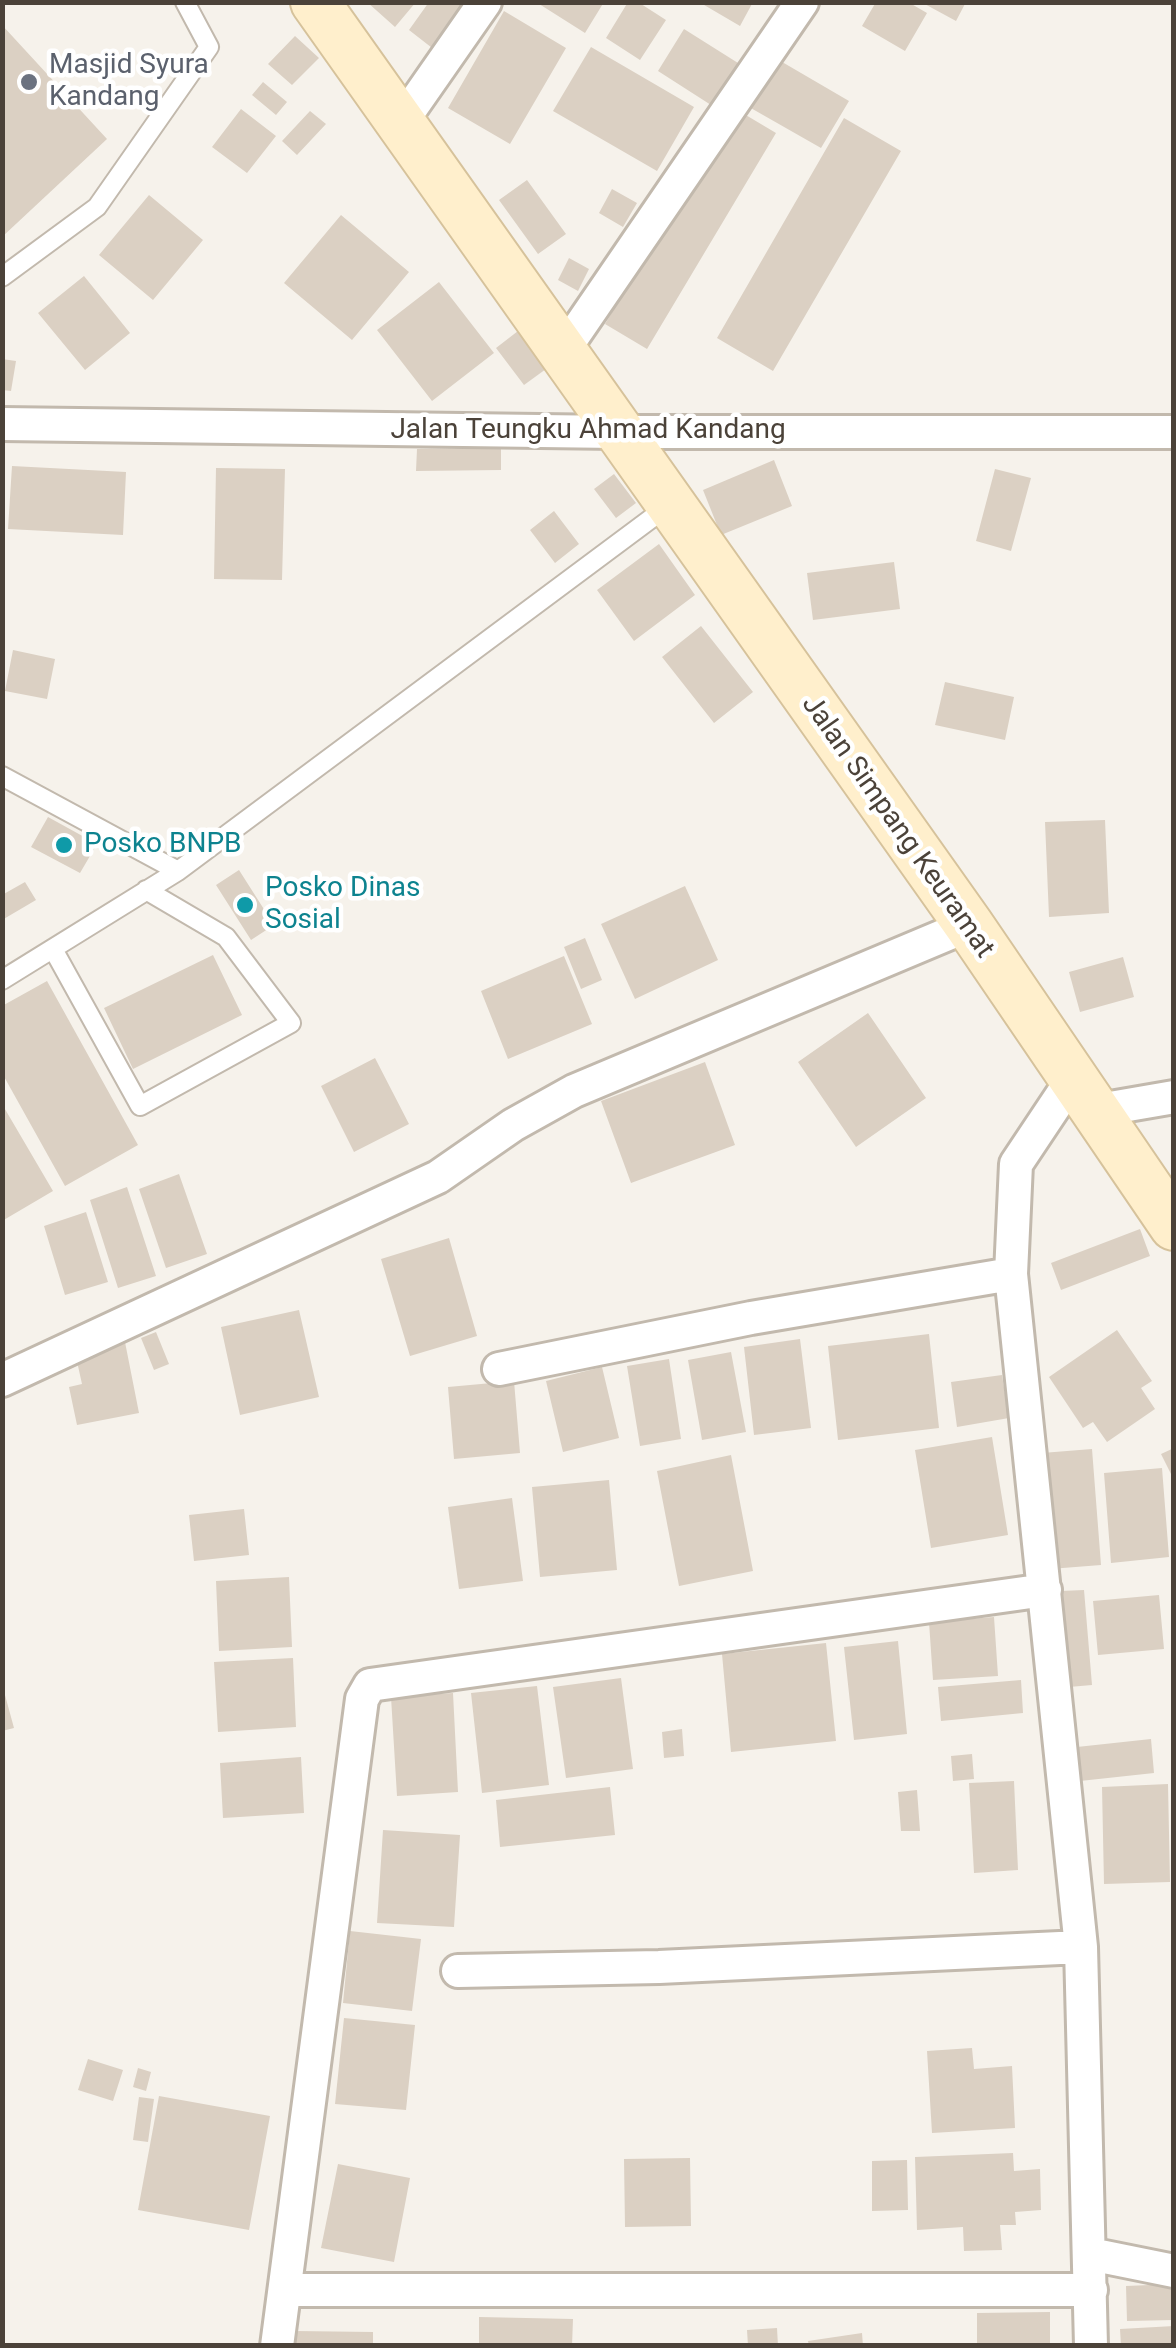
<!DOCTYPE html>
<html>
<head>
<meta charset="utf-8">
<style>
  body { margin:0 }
  #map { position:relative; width:1176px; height:2348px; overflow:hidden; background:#f6f2eb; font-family:Roboto,sans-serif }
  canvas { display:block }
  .frame { position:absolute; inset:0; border:5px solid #4b4239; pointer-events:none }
</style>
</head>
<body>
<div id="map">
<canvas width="1176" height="2348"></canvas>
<div class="frame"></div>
</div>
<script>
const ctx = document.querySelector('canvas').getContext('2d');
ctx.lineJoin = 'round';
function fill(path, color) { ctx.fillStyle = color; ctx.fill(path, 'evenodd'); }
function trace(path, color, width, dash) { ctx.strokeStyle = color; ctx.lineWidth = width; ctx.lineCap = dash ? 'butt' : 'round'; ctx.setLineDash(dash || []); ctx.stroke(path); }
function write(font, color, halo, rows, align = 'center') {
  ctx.font = font + ' Roboto,sans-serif'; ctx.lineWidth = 9; ctx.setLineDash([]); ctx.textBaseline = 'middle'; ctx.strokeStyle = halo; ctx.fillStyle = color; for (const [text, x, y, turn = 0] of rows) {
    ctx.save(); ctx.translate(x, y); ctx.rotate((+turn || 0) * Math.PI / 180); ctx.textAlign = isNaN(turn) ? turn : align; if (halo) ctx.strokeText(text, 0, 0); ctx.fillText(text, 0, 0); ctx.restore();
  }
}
fill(new Path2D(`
  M367,2H416L395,27Z
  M429,2H473L436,51L409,30Z
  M536,2H604L585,33Z
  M628,2H638L666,20L640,60L606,38Z
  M699,2H753L740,26Z
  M876,2H908L927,13L905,51L862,26Z
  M921,2H966L956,21Z
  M504,11L566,48L510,144L448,108Z
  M2,25L107,139L2,237Z
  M684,29L738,63L711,105L658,71Z
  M295,36L319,58L292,85L268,64Z
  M591,47L694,107L657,171L553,111Z
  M777,59L849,101L821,148L749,107Z
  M263,82L287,102L276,115L252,95Z
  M734,108L776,133L647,349L605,324Z
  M241,109L276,136L247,173L212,147Z
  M310,111L326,124L297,155L282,141Z
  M844,118L901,151L773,371L717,338Z
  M527,180L566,234L538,254L499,200Z
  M612,189L637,203L623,227L599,213Z
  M149,195L203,240L153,300L99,255Z
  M341,215L409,272L352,340L284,283Z
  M569,258L589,269L578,291L558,280Z
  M84,276L130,333L85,370L38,313Z
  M439,282L494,353L432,401L377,330Z
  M518,331L546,369L524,385L496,348Z
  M2,359L16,361L11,391L2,390Z
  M501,448V470L416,471L417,449Z
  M774,460L792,506L721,535L703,490Z
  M12,466L126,472L123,535L8,529Z
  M216,468L285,469L282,580L214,579Z
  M995,469L1031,478L1011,551L976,541Z
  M614,474L636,503L616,518L594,489Z
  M554,511L579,544L555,563L530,530Z
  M659,544L695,595L634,641L597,590Z
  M894,562L900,609L813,620L807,573Z
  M701,626L753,692L714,723L662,657Z
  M13,650L55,659L47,699L5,691Z
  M945,682L1014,697L1005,740L935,725Z
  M48,817L97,844L80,873L31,847Z
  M1105,820L1109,913L1049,917L1045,822Z
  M239,870L274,925L251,940L216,885Z
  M25,882L36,900L2,920V895Z
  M685,886L718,960L635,999L601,924Z
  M585,938L602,980L581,989L564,947Z
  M213,955L242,1015L133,1069L104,1008Z
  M564,956L592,1024L508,1059L481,991Z
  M1123,957L1134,997L1080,1012L1069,972Z
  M47,981L138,1145L65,1186L2,1073V1006Z
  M868,1013L926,1098L856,1147L798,1062Z
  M375,1058L409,1124L354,1152L321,1086Z
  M705,1062L735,1145L631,1183L601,1101Z
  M2,1104L53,1191L2,1221Z
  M179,1174L207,1254L166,1268L139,1189Z
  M127,1187L156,1276L118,1288L90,1200Z
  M86,1212L108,1282L65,1295L44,1226Z
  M1140,1229L1150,1256L1061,1290L1051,1263Z
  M449,1238L477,1336L410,1356L381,1259Z
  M299,1310L319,1397L240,1415L221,1327Z
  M1117,1330L1152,1381L1141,1388L1155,1409L1107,1442L1093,1422L1083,1428L1049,1377Z
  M156,1332L169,1364L154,1370L141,1338Z
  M929,1334L939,1428L838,1440L828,1346Z
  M124,1337L139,1413L77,1425L69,1387L82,1384L76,1357Z
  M800,1339L811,1428L754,1435L744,1347Z
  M731,1352L746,1432L702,1440L688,1360Z
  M669,1359L681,1439L640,1446L627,1366Z
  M602,1367L619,1438L563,1452L546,1381Z
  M1002,1375L1009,1418L957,1427L951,1382Z
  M514,1381L520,1453L454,1459L448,1387Z
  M992,1437L1008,1535L931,1548L915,1450Z
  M1174,1448V1480L1161,1454Z
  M1092,1449L1101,1565L1050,1569L1042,1453Z
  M731,1455L753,1571L679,1586L657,1471Z
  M1162,1468L1169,1557L1111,1563L1104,1473Z
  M609,1480L617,1570L540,1577L532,1487Z
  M512,1498L523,1581L459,1589L448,1507Z
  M244,1509L249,1555L194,1561L189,1515Z
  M289,1577L292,1647L219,1651L216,1581Z
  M1084,1590L1092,1685L1069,1687L1061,1591Z
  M1159,1595L1164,1649L1098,1655L1093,1601Z
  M994,1617L998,1676L933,1680L929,1622Z
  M898,1641L907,1734L854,1740L844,1647Z
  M826,1643L836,1741L731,1752L722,1654Z
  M293,1658L296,1727L218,1732L214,1662Z
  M621,1678L633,1769L566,1778L553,1687Z
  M1021,1680L1023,1713L941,1721L938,1687Z
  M2,1684L14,1728L2,1731Z
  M537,1686L549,1785L482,1793L471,1693Z
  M453,1693L458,1792L397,1796L391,1697Z
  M682,1729L684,1756L664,1758L662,1732Z
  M1151,1739L1154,1773L1080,1781L1077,1747Z
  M972,1754L974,1779L953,1781L951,1756Z
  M301,1757L304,1813L223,1818L220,1763Z
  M1014,1781L1018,1870L974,1873L969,1783Z
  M1168,1784L1170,1882L1104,1884L1102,1787Z
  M610,1787L615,1835L500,1847L496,1800Z
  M917,1790L920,1831H901L898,1792Z
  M383,1830L460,1835L454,1927L377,1923Z
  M350,1931L421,1939L412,2011L343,2003Z
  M344,2018L415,2025L406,2110L335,2104Z
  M972,2048L974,2069L1012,2066L1015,2128L932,2133L927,2051Z
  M88,2059L123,2070L113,2101L78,2090Z
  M138,2068L151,2072L146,2091L133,2087Z
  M159,2096L270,2116L249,2230L138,2210Z
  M139,2097L154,2099L148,2142L133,2140Z
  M1013,2153L1014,2171L1040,2169L1041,2210L1015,2212L1016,2225H1000L1002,2250L964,2251L963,2227L917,2230L915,2157Z
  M690,2158L691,2226L625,2227L624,2159Z
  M907,2160L908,2210L872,2211V2161Z
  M338,2164L410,2178L394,2262L321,2248Z
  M1174,2284V2320L1127,2321L1126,2286Z
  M1050,2312V2346H977V2313Z
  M479,2317L573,2319L572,2346H479Z
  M1174,2326V2346H1121L1120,2329Z
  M777,2328L778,2346H748L747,2330Z
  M295,2331L373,2332V2346H295Z
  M862,2333L863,2346H809L808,2341Z`), '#dbd0c3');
const service = new Path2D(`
  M2,277L97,207L209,47L185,2
  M2,776L178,871
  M53,949L140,1106L291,1023L226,937L146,890
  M2,980L178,871L668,506`);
const minor = new Path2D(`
  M400,124L485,2
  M561,354L802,2
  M2,424L617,432H1174
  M1072,1080L1016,1164L1011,1274L1081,1947L1091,2346
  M1093,1111L1174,1097
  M499,1369L751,1318L1011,1274
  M2,1380L438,1177L513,1125L574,1091L969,925
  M458,1971L659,1967L1081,1947
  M1090,2254L1174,2271
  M286,2290H1091
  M277,2346L362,1699L370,1685L1045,1590`);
const secondary = new Path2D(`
  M315,2L969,925L1174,1226`);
trace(service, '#c2b9ad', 22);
trace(minor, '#c2b9ad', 38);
trace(secondary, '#d6c29b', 52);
trace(service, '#fff', 18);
trace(minor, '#fff', 32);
trace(secondary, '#ffefcc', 48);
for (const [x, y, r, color] of [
  [29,82,10,"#6b7280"],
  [64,845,10,"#0f9aa8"],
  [245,905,10,"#0f9aa8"]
]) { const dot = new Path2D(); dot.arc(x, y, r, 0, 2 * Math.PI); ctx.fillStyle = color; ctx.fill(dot); trace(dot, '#fff', 4); }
write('28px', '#5b616d', '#fff', [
  ["Masjid Syura",49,66],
  ["Kandang",49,98]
], 'left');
write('28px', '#4b4239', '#fff', [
  ["Jalan Teungku Ahmad Kandang",588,431],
  ["Jalan Simpang Keuramat",897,827,55]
]);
write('28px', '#0d838f', '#fff', [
  ["Posko BNPB",84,845],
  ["Posko Dinas",265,889],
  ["Sosial",265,921]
], 'left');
</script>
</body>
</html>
